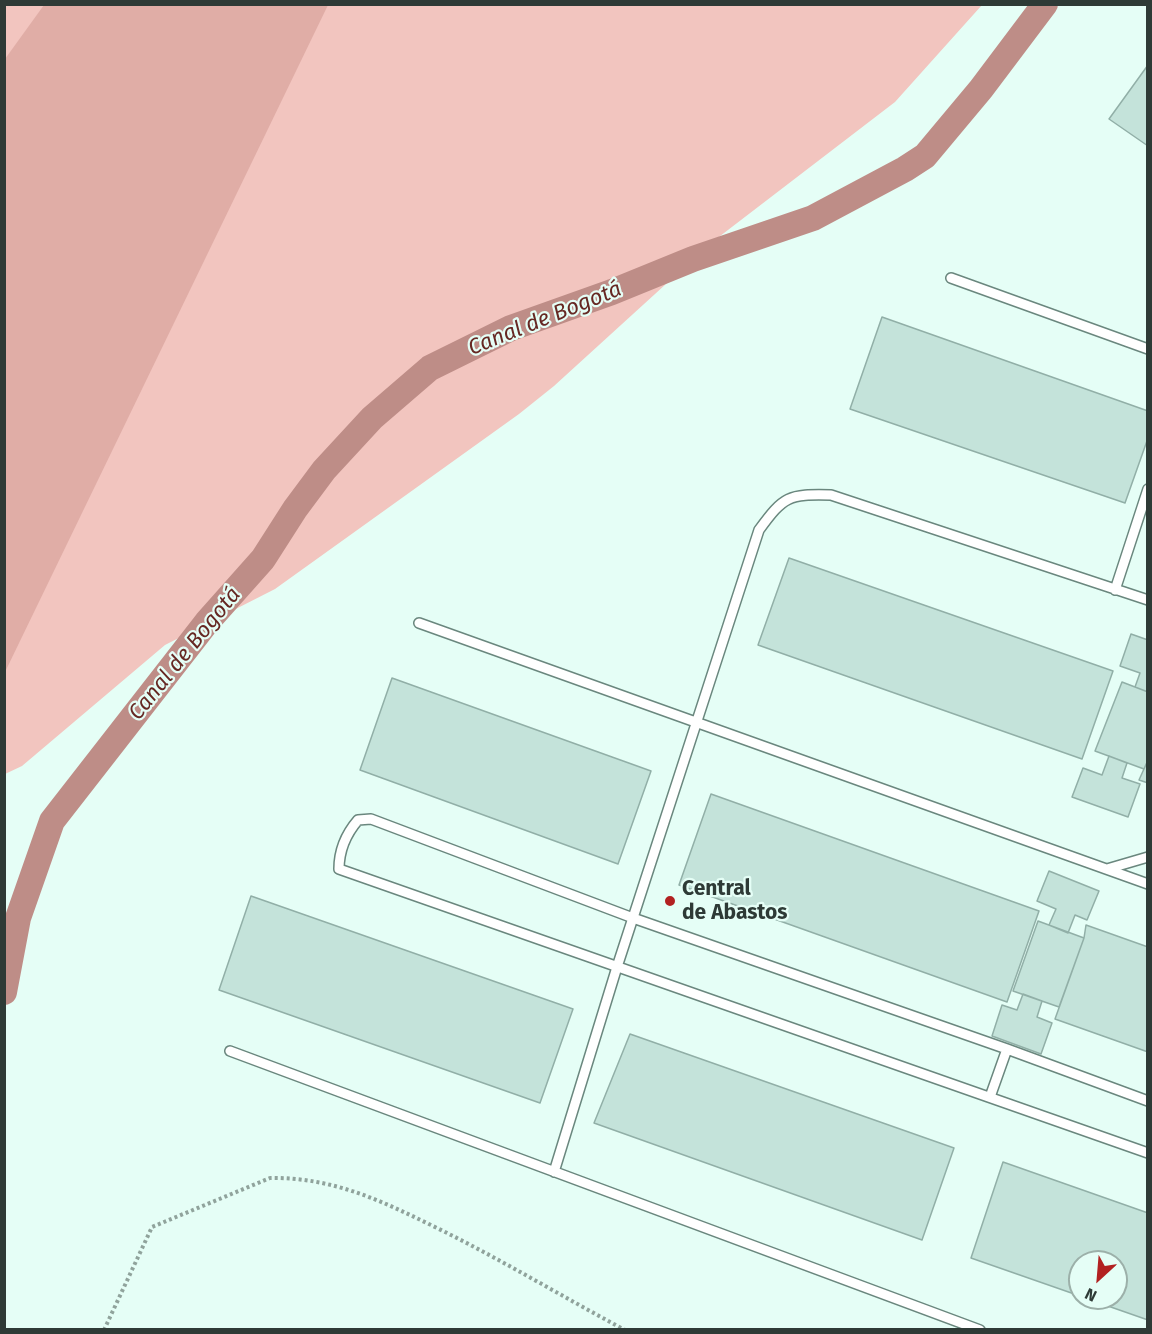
<!DOCTYPE html>
<html>
<head>
<meta charset="utf-8">
<style>
  body { margin:0 }
  #map { position:relative; width:1152px; height:1334px; overflow:hidden; background:#e5fef6; font-family:"Fira Sans",sans-serif }
  canvas { display:block }
  .frame { position:absolute; inset:0; border:6px solid #2e3a36; pointer-events:none }
  .north { position:absolute; left:1068px; top:1250px; width:60px; height:60px; box-sizing:border-box; background:#e5fef6; border:2px solid #9cb0a9; border-radius:50%; rotate:206deg; font-size:16px; font-weight:700; line-height:24px; text-align:center; color:#2e3a36 }
  .north::after { content:''; display:block; margin:auto; width:21px; height:27px; background:#b22121; clip-path:polygon(50% 0,100% 100%,50% 72%,0 100%) }
</style>
</head>
<body>
<div id="map">
<canvas width="1152" height="1334"></canvas>
<div class="frame"></div>
<div class="north">N</div>
</div>
<script>
const ctx = document.querySelector('canvas').getContext('2d');
ctx.lineJoin = 'round';
function fill(path, color) { ctx.fillStyle = color; ctx.fill(path, 'evenodd'); }
function trace(path, color, width, dash) { ctx.strokeStyle = color; ctx.lineWidth = width; ctx.lineCap = dash ? 'butt' : 'round'; ctx.setLineDash(dash || []); ctx.stroke(path); }
function write(font, color, halo, rows, align = 'center') {
  ctx.font = font + ' "Fira Sans",sans-serif'; ctx.lineWidth = 4.5; ctx.setLineDash([]); ctx.textBaseline = 'middle'; ctx.strokeStyle = halo; ctx.fillStyle = color; for (const [text, x, y, turn = 0] of rows) {
    ctx.save(); ctx.translate(x, y); ctx.rotate((+turn || 0) * Math.PI / 180); ctx.textAlign = isNaN(turn) ? turn : align; if (halo) ctx.strokeText(text, 0, 0); ctx.fillText(text, 0, 0); ctx.restore();
  }
}
fill(new Path2D(`
  M4,5H982L895,102L711,243L554,386L519,414L275,589L165,645L22,766L5,774Z`), '#f2c5bf');
fill(new Path2D(`
  M44,5H328L5,672V59Z`), '#e0ada6');
trace(new Path2D(`
  M4,992L18,918L52,821L207,622L263,559L295,509L324,470L372,418L430,368L511,328L612,292L693,259L813,218L905,169L925,156L981,89L1045,4`), '#be8d87', 26);
const building = new Path2D(`
  M1148,65V146L1109,119Z
  M882,317L1148,411V438L1125,503L850,409Z
  M789,558L1113,671L1082,759L758,645Z
  M1131,634L1148,640V692L1135,687L1140,673L1120,666Z
  M392,678L651,771L618,864L360,770Z
  M1122,682L1148,692V760L1144,769L1095,751Z
  M1109,756L1127,763L1122,778L1140,784L1128,817L1072,797L1083,768L1102,775Z
  M1148,760V783L1139,780Z
  M711,794L1039,911L1007,1002L679,885Z
  M1049,871L1099,891L1087,920L1075,915L1068,933L1049,925L1056,909L1037,901Z
  M251,896L573,1009L540,1103L219,990Z
  M1038,921L1084,938L1059,1007L1013,991Z
  M1086,925L1148,947V1052L1055,1019L1084,938Z
  M1023,994L1042,1001L1037,1017L1052,1023L1041,1054L992,1036L1002,1005L1017,1010Z
  M630,1034L954,1148L922,1240L594,1123Z
  M1003,1162L1148,1213V1320L1085,1298H1116V1262H1080V1296L971,1258Z`);
fill(building, '#c4e3da');
trace(building, '#91afa7', 1.5);
const lane = new Path2D(`
  M951,278L1148,349
  M1115,590L1148,489
  M419,623L1148,884
  M1107,869L1148,857
  M230,1051L980,1330
  M990,1097L1007,1049
  M1148,1101L1007,1049L633,918L371,819L358,820C346,834 339,850 339,869L1148,1153
  M554,1172L617,967L759,530C784,496 788,494 831,495L1148,600`);
trace(lane, '#6a877e', 12);
trace(new Path2D(`
  M4,5L5,4
  M104,1330L152,1227L270,1178C334,1177 384,1202 439,1229C502,1260 563,1297 625,1330`), '#90a39c', 4, [3, 3]);
trace(lane, '#fff', 9);
for (const [x, y, r, color] of [
  [670,901,6,"#b22121"]
]) { const dot = new Path2D(); dot.arc(x, y, r, 0, 2 * Math.PI); ctx.fillStyle = color; ctx.fill(dot); trace(dot, '#e5fef6', 2); }
write('bold 21px', '#2e3a36', '#e5fef6', [
  ["Central",682,889],
  ["de Abastos",682,913]
], 'left');
write('italic 22px', '#662823', '#e5fef6', [
  ["Canal de Bogotá",545,319,-22],
  ["Canal de Bogotá",185,654,-51]
]);
</script>
</body>
</html>
